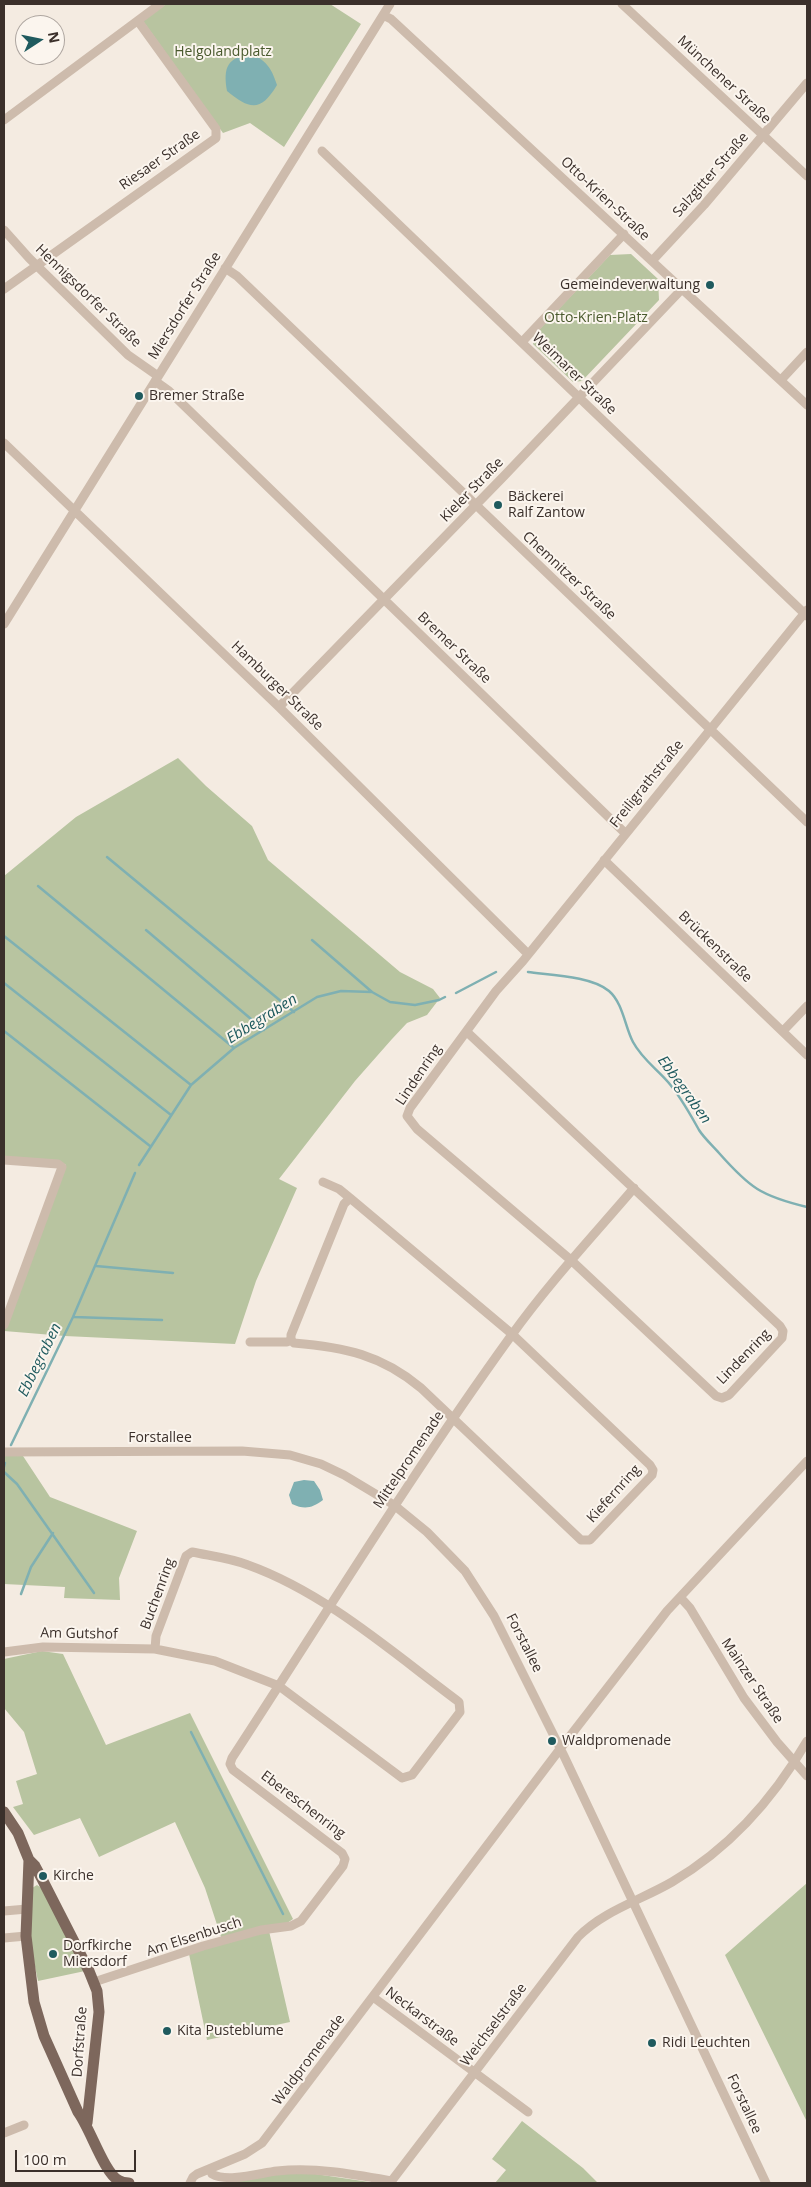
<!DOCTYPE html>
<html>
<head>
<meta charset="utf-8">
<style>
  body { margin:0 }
  #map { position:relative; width:811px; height:2187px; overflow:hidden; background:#f4ebe1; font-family:"Open Sans",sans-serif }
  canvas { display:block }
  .frame { position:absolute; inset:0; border:5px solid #3b302b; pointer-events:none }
  .north { position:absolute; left:15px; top:15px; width:50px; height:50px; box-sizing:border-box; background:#fbf5ee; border:1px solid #aea6a0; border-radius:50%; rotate:79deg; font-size:14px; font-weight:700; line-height:20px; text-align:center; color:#3b302b }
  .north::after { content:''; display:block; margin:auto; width:18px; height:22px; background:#1f5a5e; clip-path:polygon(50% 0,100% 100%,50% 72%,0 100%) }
  .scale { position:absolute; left:15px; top:2150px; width:121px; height:22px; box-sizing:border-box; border:2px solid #3b302b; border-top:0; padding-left:6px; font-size:15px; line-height:18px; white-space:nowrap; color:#3b302b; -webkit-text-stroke:4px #fbf5ee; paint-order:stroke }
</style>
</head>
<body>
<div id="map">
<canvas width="811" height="2187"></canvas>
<div class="frame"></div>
<div class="north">N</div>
<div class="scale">100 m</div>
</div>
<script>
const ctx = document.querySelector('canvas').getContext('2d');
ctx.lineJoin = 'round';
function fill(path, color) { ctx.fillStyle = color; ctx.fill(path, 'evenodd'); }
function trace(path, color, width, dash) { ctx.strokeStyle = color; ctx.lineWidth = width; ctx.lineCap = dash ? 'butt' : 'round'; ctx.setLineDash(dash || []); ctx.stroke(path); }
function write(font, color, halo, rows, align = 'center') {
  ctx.font = font + ' "Open Sans",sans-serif'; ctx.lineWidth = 4; ctx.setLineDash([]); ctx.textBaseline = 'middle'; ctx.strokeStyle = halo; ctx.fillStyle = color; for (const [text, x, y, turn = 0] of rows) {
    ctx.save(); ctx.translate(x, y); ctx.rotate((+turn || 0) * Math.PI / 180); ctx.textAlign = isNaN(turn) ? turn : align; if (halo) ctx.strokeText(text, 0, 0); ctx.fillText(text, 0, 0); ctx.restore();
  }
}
fill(new Path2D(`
  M166,4H330L361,24L284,147L250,123L223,133L143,21Z
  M631,254L658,279L659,300L582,381L573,382L533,344V336L610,255Z
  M178,758L206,786L252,826L268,860L400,972L433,989L440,998L427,1015L407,1023L392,1039L355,1081L279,1179L297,1188L256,1281L235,1344L65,1336L4,1331L66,1165L58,1161L4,1158V876L76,817Z
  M4,1456H23L50,1497L137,1531L119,1578L120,1600L64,1598L65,1587L4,1584Z
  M42,1651L63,1654L106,1745L190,1713L293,1919L280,1928L269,1931L290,2022L207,2040L189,1954L223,1943L205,1888L175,1822L99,1857L80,1818L34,1835L13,1807L23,1804L16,1781L37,1774L24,1732L4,1708V1659Z
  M807,1883V2122L725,1955Z
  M37,1885L43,1889L85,1971L38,1981L30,1943L32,1888Z
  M522,2121L583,2168L598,2183H495L506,2170L492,2159Z
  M302,2172L376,2183H234L235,2179Z`), '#b8c4a0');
fill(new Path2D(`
  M253,54C267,62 272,69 277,85C261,112 250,110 227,91C223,67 227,57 253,54Z
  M304,1480L314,1481L320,1490L323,1500C312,1508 305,1510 292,1504L289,1495L294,1482Z`), '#7fb0b2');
trace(new Path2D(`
  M107,857L294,1012
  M38,886L234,1048
  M146,930L264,1030
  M4,936L191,1085
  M312,940L372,992
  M528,972C550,975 592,976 609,991C623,1003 625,1027 633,1042C642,1059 657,1069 668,1082C681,1097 690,1114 699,1130C704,1138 713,1146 719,1153C750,1188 761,1196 807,1207
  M4,983L171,1115
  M456,993L496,972
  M4,1031L150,1146
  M139,1165L191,1085L234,1048L317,997L341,991L372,992L390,1002L415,1005L439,1000L445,997
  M96,1266L173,1273
  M74,1317L162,1320
  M11,1445L73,1317L135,1173
  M4,1467L5,1463
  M4,1472L17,1484L94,1593
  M21,1594L31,1567L53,1533
  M191,1732L283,1914`), '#7fb0b2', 2.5);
trace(new Path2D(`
  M622,4L807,176
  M383,15L391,19L807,405
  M4,120L160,4
  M322,151L807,616
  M4,230L29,258L128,355L158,376
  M652,261L704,205L807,83
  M225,268L237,276L807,822
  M4,289L216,138V129L138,21
  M522,342L624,234
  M781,380L807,352
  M155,381L169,391L625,833
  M4,443L279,707L527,953
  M4,624L390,4
  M279,707L504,476L682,289
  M604,860L807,1055
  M783,1031L807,1006
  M467,1032L780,1326L783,1331L782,1338L729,1395L722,1398L716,1396L572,1261L417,1129L407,1116L410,1108L496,991L523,961L807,610
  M4,1160L58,1164L62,1167L4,1325
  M323,1182L339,1189L350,1198
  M350,1198L512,1334L650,1465L653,1470L652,1475L590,1540H581L421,1388C382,1355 344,1347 294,1343L291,1340V1335L344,1204Z
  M250,1342H287L291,1340
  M4,1452L242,1451L290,1455L321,1464L344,1475L394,1505L427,1532L465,1571L494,1616L564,1756L766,2183
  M192,1552C211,1556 230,1558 248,1565C326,1593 393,1653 459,1702L460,1712L412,1775L402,1778L279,1686L215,1661L155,1649L156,1636L186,1556Z
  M680,1597L690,1608L744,1698L777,1742L807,1776
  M4,1652L43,1647L155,1649
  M4,1911L27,1909
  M4,1938L26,1936
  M94,1982L203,1946L261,1930L291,1926L301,1921L343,1866L345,1859L342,1853L233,1770L230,1764L232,1758C324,1617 412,1473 511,1336C548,1284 593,1236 634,1188
  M373,1997L528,2112
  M4,2133L24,2125
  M210,2169L212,2174C227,2183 260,2173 277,2171C316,2167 353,2174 392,2181
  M190,2183L193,2177L197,2174L245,2154L262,2143L560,1749L667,1611L807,1461
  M390,2183L578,1937C603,1911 641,1900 672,1882C730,1848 774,1798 807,1741`), '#cdbbac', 9);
trace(new Path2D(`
  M4,1812L18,1833L29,1860L35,1866L42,1879L89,1971L97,1991L99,2012L87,2123
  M29,1860L26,1936L34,2002L44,2036L78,2112C90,2128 104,2172 118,2180C121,2182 125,2183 129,2183`), '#7d675c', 11);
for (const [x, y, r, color] of [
  [710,285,5,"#1f5a5e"],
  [139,396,5,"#1f5a5e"],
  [498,505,5,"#1f5a5e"],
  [552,1741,5,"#1f5a5e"],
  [43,1876,5,"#1f5a5e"],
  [53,1954,5,"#1f5a5e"],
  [167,2031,5,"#1f5a5e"],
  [652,2043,5,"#1f5a5e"]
]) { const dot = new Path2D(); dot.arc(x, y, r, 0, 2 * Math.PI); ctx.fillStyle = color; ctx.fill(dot); trace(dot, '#fbf5ee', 2); }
write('14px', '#4a5a2e', '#fbf5ee', [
  ["Helgolandplatz",223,52],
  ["Otto-Krien-Platz",596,318]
]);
write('14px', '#3b302b', '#fbf5ee', [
  ["Münchener Straße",724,80,43],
  ["Riesaer Straße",160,160,-35],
  ["Salzgitter Straße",711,175,-49],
  ["Otto-Krien-Straße",605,199,43],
  ["Hennigsdorfer Straße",88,296,44],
  ["Miersdorfer Straße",185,306,-58],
  ["Weimarer Straße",574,374,44],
  ["Kieler Straße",472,490,-46],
  ["Chemnitzer Straße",569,576,43],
  ["Bremer Straße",454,648,44],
  ["Hamburger Straße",277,686,44],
  ["Freiligrathstraße",647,784,-51],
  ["Brückenstraße",715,947,44],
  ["Lindenring",419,1075,-56],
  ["Lindenring",744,1357,-46],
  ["Forstallee",160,1438],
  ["Mittelpromenade",409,1460,-56],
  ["Kiefernring",614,1494,-48],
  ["Buchenring",158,1594,-70],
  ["Am Gutshof",79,1634,1],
  ["Forstallee",524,1643,63],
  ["Mainzer Straße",752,1681,56],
  ["Ebereschenring",303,1805,37],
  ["Am Elsenbusch",194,1937,-18],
  ["Neckarstraße",422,2017,37],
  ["Weichselstraße",494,2025,-53],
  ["Dorfstraße",80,2042,-86],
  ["Waldpromenade",309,2060,-53],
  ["Forstallee",744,2104,65]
]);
write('14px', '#3b302b', '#fbf5ee', [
  ["Gemeindeverwaltung",700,285,"right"],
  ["Bremer Straße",149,396],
  ["Bäckerei",508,497],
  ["Ralf Zantow",508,513],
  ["Waldpromenade",562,1741],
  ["Kirche",53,1876],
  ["Dorfkirche",63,1946],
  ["Miersdorf",63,1962],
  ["Kita Pusteblume",177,2031],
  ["Ridi Leuchten",662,2043]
], 'left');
write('italic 15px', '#1f5a5e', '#fbf5ee', [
  ["Ebbegraben",262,1019,-32],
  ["Ebbegraben",684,1090,54],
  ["Ebbegraben",40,1360,-64]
]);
</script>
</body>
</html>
